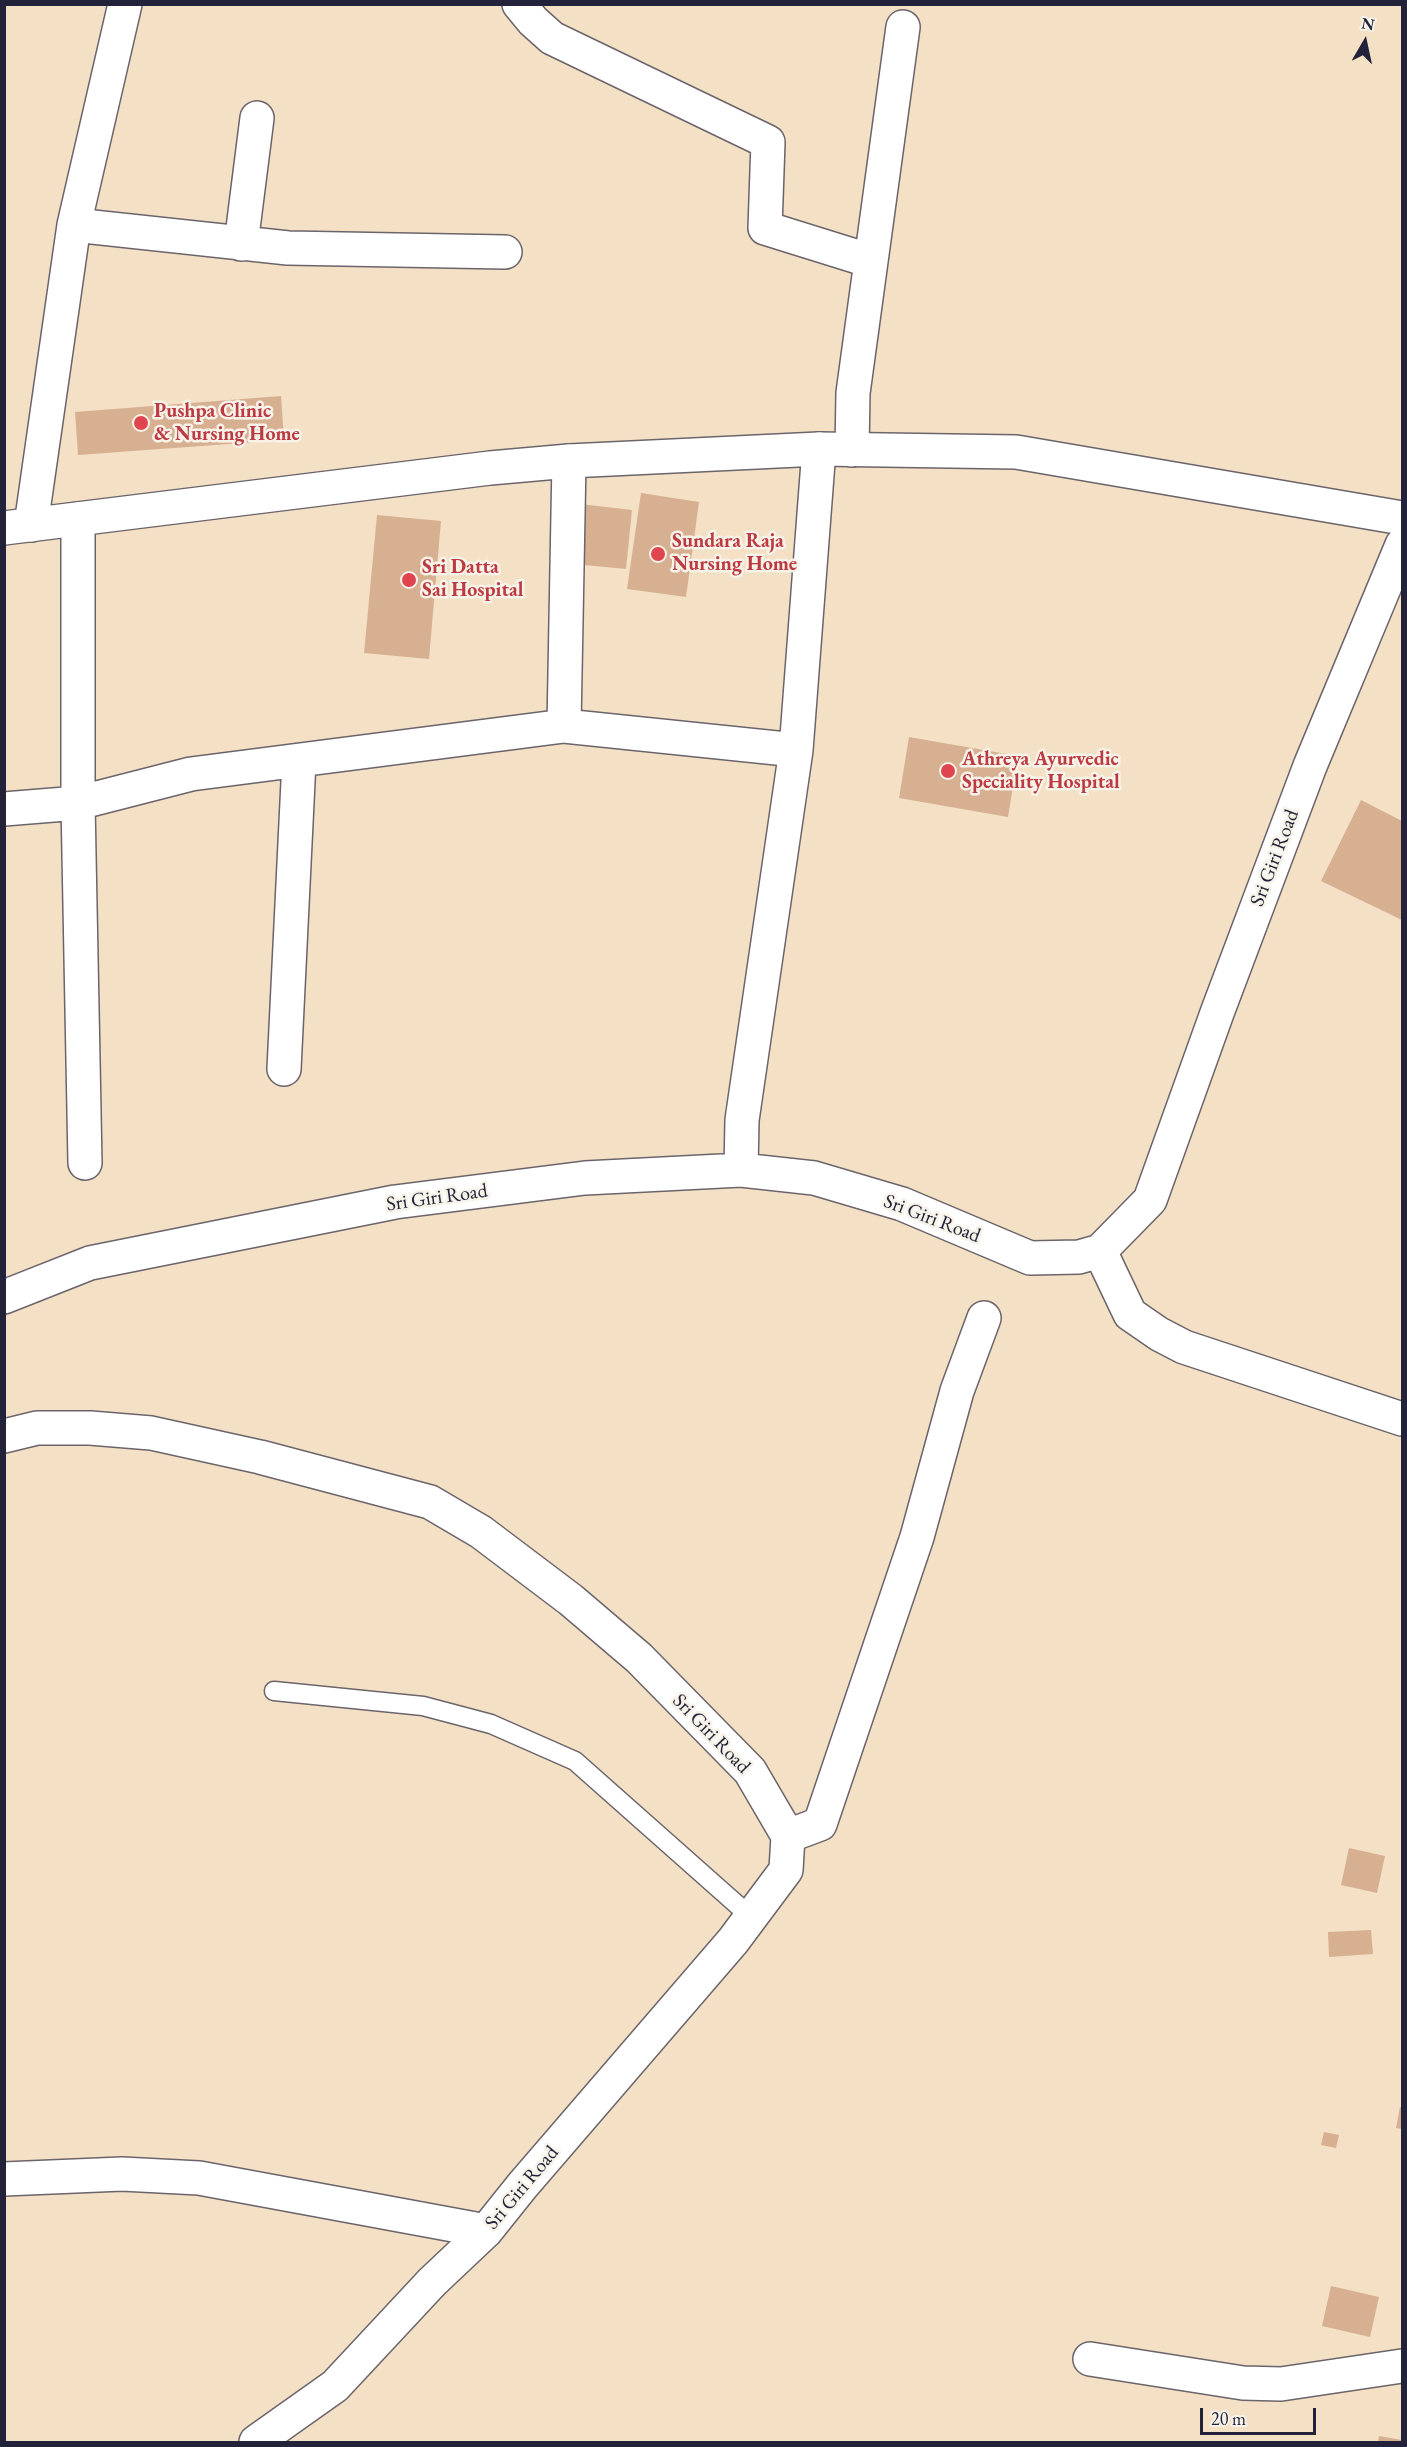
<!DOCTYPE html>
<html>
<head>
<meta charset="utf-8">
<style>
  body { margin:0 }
  #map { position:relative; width:1407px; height:2447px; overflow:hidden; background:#f3e0c5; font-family:"EB Garamond",serif }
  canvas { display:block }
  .frame { position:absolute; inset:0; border:6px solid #22223b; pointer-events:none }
  .north { position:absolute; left:1335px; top:12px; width:60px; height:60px; -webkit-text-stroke:4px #f7f3e8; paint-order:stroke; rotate:9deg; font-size:16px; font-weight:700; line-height:24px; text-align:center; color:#22223b }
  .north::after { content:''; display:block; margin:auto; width:21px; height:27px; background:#22223b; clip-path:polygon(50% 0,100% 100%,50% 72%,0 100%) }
  .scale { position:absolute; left:1200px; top:2408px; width:116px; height:27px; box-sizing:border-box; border:3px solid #22223b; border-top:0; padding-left:8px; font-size:18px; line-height:21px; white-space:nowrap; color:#22223b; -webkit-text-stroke:4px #f7f3e8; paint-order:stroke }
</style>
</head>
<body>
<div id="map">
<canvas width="1407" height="2447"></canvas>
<div class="frame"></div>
<div class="north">N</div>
<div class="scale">20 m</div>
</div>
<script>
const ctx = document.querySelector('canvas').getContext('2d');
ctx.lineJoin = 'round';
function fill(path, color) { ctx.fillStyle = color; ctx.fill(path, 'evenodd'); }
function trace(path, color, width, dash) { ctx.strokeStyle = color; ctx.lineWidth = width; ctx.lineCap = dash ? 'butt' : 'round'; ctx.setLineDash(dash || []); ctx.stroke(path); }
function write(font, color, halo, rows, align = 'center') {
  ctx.font = font + ' "EB Garamond",serif'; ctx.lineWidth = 5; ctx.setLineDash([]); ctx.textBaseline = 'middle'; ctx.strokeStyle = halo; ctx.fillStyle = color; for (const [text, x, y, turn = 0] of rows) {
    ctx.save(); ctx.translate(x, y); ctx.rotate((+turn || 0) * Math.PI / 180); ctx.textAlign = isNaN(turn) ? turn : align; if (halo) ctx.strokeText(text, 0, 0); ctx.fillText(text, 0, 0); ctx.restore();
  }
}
fill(new Path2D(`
  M281,396L284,440L78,455L75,412Z
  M641,493L699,502L686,597L627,589Z
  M580,504L632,510L626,569L574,564Z
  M377,515L441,521L429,659L364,653Z
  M909,737L1018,756L1008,817L899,798Z
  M1361,800L1402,821V920L1321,881Z
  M1349,1848L1385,1856L1377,1893L1341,1885Z
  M1371,1930L1373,1954L1329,1957L1328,1932Z
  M1400,2107L1402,2108V2129L1396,2128Z
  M1324,2132L1339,2135L1336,2148L1321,2145Z
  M1331,2286L1379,2297L1370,2337L1322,2326Z
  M1379,2436L1402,2440V2442H1378Z`), '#d7b092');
const lane = new Path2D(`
  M274,1691L423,1706L491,1724L575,1761L751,1917`);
const street = new Path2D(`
  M519,4L533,21L552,38L768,142L765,228L871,261
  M74,225L288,248L505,252
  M241,244L257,118
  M852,450L853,393L903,27
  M78,519V803L85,1163
  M31,525L74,225L125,4
  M564,726L569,461
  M4,809L78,803L191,774L564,726L796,750
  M284,1069L299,761
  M741,1170L742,1120L796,750L819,449
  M1100,1251L1130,1314L1159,1334L1184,1347L1402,1419
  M4,1297L90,1263L395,1202L585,1178L741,1170L814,1178L902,1204L1030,1258L1079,1257L1100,1251L1150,1200L1217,1013L1310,766L1402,545
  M4,1436L37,1428H90L151,1433L260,1457L430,1502L481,1532L571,1600L639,1658L750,1771L788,1836L786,1870L733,1941L522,2186L486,2231L432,2282L335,2386L256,2442
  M788,1836L820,1824L917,1537L957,1391L984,1318
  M4,2179L122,2174L199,2178L486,2231
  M1090,2359L1243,2383L1281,2384L1402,2366`);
const secondary = new Path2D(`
  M4,528L490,468L569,461L819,449L1016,452L1402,518`);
trace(lane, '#6b646b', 21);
trace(street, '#6b646b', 36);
trace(secondary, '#6b646b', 36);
trace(lane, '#fff', 18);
trace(street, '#fff', 33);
trace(secondary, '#fff', 33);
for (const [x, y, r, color] of [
  [141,423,8,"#e0444e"],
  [658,554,8,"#e0444e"],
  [409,580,8,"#e0444e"],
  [948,771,8,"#e0444e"]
]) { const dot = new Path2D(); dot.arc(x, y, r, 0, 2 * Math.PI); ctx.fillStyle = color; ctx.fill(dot); trace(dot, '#f7f3e8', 2); }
write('bold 20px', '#be3a42', '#f7f3e8', [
  ["Pushpa Clinic",154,412],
  ["& Nursing Home",154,435],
  ["Sundara Raja",672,542],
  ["Nursing Home",672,565],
  ["Sri Datta",422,568],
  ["Sai Hospital",422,591],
  ["Athreya Ayurvedic",962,760],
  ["Speciality Hospital",962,783]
], 'left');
write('20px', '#22223b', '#f7f3e8', [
  ["Sri Giri Road",1275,858,-69],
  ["Sri Giri Road",437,1198,-8],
  ["Sri Giri Road",932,1219,21],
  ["Sri Giri Road",711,1734,46],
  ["Sri Giri Road",522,2188,-50]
]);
</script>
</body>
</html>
